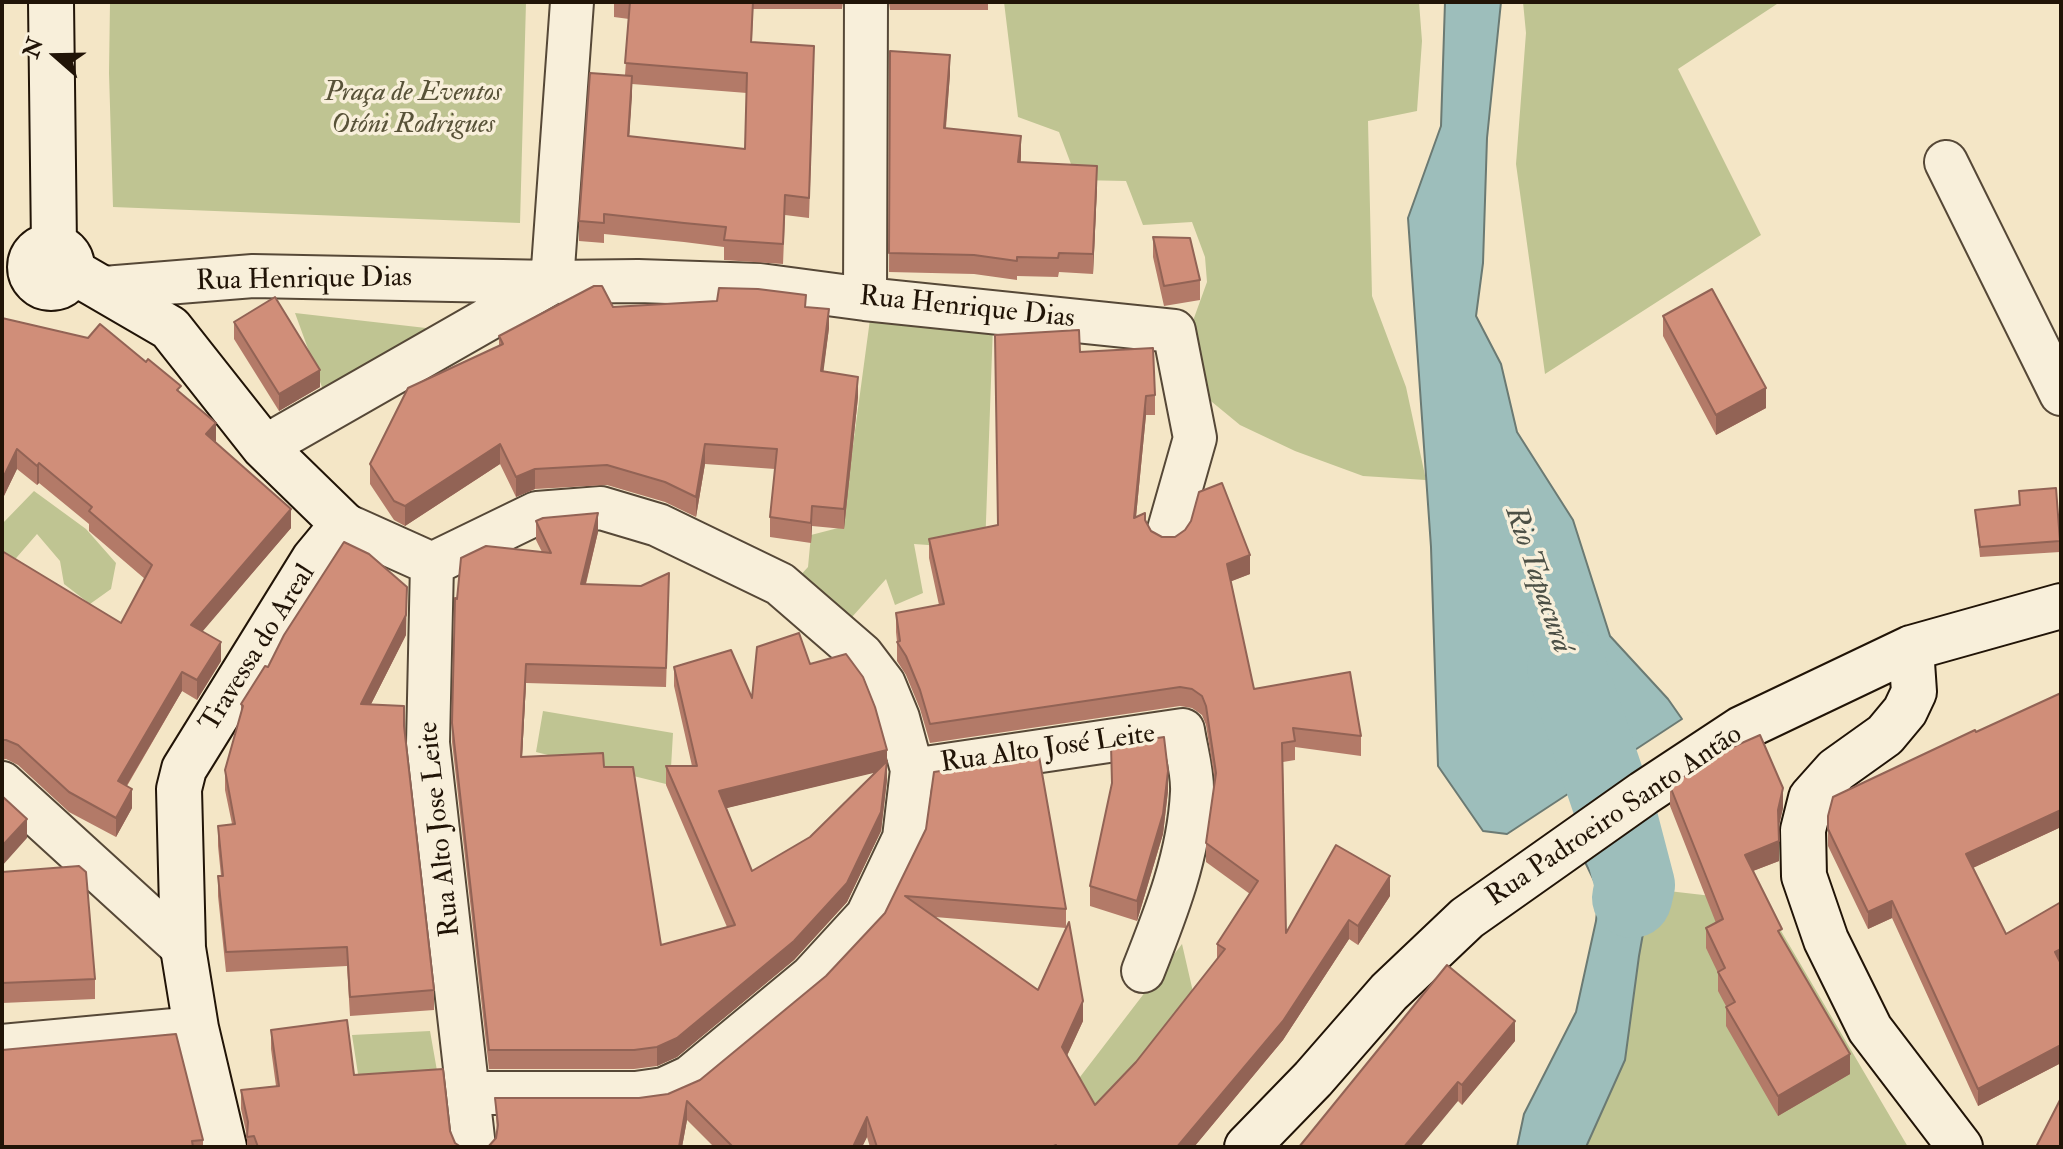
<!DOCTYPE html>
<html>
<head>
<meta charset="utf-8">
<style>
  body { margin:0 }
  #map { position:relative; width:2063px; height:1149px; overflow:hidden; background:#f4e6c6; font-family:"IM FELL Double Pica",serif }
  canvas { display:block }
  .frame { position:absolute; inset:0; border:4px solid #211407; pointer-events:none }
  .north { position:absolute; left:16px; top:16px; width:80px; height:80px; -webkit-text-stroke:6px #f8efda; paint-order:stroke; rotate:290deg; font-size:22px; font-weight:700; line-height:32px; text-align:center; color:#211407 }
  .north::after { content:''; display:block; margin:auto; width:28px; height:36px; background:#211407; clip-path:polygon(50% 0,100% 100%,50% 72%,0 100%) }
</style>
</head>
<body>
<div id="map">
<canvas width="2063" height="1149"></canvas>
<div class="frame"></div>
<div class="north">N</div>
</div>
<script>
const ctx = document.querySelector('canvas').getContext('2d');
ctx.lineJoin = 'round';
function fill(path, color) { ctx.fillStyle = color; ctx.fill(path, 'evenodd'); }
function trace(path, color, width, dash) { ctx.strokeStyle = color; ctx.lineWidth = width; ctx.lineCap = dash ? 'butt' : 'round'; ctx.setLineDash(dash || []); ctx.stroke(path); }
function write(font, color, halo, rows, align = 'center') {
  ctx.font = font + ' "IM FELL Double Pica",serif'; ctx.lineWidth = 7; ctx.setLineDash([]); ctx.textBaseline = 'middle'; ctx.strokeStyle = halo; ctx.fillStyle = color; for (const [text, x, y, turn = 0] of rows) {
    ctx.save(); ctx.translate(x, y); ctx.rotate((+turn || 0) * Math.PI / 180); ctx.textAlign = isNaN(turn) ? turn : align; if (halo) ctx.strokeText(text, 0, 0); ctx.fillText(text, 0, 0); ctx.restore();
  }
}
fill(new Path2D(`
  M110,2H526L520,223L113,207L109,73Z
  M1004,2H1419L1422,41L1417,111L1368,121L1372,296L1406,387L1426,480L1363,476L1295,451L1240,425L1189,383L1181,354L1207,282L1205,257L1192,222L1143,225L1126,181L1077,180L1059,132L1018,117Z
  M1523,2H1780L1678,69L1761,235L1545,374L1516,164L1526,33Z
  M871,312L993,325L985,549L914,544L923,593L895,605L886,579L852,617L797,579L808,567L811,535L842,527Z
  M295,313L426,328L443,335L327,401Z
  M34,491L86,529L116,563L111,589L90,604L64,584L60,561L37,534L4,572L2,524Z
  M543,711L673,733L670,785L536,752Z
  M1651,889L1764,902L1908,1147H1586L1625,1060L1639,956Z
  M1182,944L1196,1005L1127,1092L1010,1147L1080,1077Z
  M430,1031L439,1082L360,1087L352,1035Z`), '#bfc492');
const water = new Path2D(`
  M1445,2H1501L1487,138L1483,263L1476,316L1501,364L1517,432L1573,520L1610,636L1668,699L1682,719L1507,834L1483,831L1438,766L1431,547L1408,218L1441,126Z
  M1641,823L1651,889L1639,956L1625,1060L1586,1147H1517L1524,1114L1576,1012L1596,921L1599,891L1585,862Z`);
fill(water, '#9dbebb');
trace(water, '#6b7a73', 2);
trace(new Path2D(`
  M1567,669L1618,820L1635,885L1632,898`), '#9dbebb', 80);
const street = new Path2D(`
  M1946,162L2061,394
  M552,282L572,2
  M104,288L253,276L552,282L638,281L760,285L865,299L1174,331L1195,438L1168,533
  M865,299L866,2
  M264,447L551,283
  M343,524L432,564L537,513L601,508L658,525L780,584L862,655L884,684L898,718L912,770L904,838L867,916L811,977L690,1077L664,1089L636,1093H469
  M432,564L428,743L474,1147
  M912,770L1183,730C1186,750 1193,772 1192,792C1189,855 1166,913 1143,971
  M2,783L183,948
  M2,1046L196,1028`);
const secondary = new Path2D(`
  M51,2L54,246
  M30 267a21 21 0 1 1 42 0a21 21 0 1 1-42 0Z
  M72,271L170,328L264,447L343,524L314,559L184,769L179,789L183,948L196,1028L224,1147
  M1911,648L1914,692L1905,711L1885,735L1836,770L1811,798L1803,830L1804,876L1826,940L1870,1029L1960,1147
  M1247,1147L1313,1079L1389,992L1467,918L1644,793L1741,729L1911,648L2061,606`);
trace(street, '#564837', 46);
trace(secondary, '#211407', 48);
trace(street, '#f8efda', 42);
trace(secondary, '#f8efda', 44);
fill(new Path2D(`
  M614,2H843L842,9H753L752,42L814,66L809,218L785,215L783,264L724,260V247L684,242L604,234V243L579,241V221L625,75L629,19L614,17ZM632,84L747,93L745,149L629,136Z
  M889,2H988V10H890Z
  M890,51L950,74L946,128L1021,156V162L1097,186L1093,274L1059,272L1058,277L1017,276V280L974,274L889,272Z
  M1153,237L1200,280V300L1164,306L1153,257Z
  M613,307H806L829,328L823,371L858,397L844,529L812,526L811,543L770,537V517L775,469L705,464L696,517L665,502L607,485L535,489L516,497L500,464L405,526L394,520L370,484V464L499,346V336Z
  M1663,316L1766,408L1716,435L1663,336Z
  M2,318L88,338L181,393L216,442L291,528L202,631L221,661L197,700L182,691L127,786L132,808L116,837L69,812L18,765L6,759L2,760V551L121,623L145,579L89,531V524L39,483L37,485L17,469L2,500Z
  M234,322L320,387L279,411L234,339Z
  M1080,352L1155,395V415H1146L1136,517L1145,520L1151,531L1162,537L1250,574L1231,581L1254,689L1361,736V756L1295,747V760L1283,762L1286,933L1390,896L1358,945L1349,939L1283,1040L1194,1147H870L867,1137L862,1147H714L687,1120L682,1147H488L496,1138L497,1133L495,1098H639L668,1094L700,1080L826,976L885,913L926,829L1066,909V928L1083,1021L1067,1056L1095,1105L1136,1062L1217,959V944L1250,894L1206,862V843L1215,782L1206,725L1202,715L1192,708L1180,706L930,743L920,709L906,675L897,661V642L896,632V613L939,605L929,558V539L998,525ZM935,917L1066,928L1038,990Z
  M2019,491L2060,541V552L1980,557L1975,510L2019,505Z
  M536,521L598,532L586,584L669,592L666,687L526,683L522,757L604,767L661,945L727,927L666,785V766H692L674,686V667L752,698L810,664L887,750V780L881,831L847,902L794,960L677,1057L657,1066L634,1069H489L452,742L455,598L457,599L542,552L536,540ZM875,772L810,837L752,871L726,808Z
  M406,635L371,704L404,728L434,990V1010L350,1016L347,966L226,972L218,896V876H221L218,846V826L232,824L225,790V770L241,713V704L268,667Z
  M1670,786L1783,808L1778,828L1779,861L1753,871L1782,938L1850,1074L1778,1116L1726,1026V1006L1718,991V973L1706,948V928L1716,923L1670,806Z
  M1168,791L1163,834L1137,921L1090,906V886Z
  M1828,816L2061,827L1973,868L2006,934L2061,902V1063L1978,1106L1892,918L1868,929L1828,846Z
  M2,872L95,979V999L2,1003Z
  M271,1030L354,1075L450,1131L455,1143L461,1147H247V1136L241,1109V1090L276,1086L271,1049Z
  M1515,1041L1462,1105L1458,1101L1299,1147Z
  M203,1140V1147H2Z`), '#b37a68');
fill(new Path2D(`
  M950,55V74L944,147V128Z
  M632,76V96L628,156V136Z
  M1021,136V156L1018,181V162Z
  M1097,166V186L1093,274V254Z
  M829,309V328L821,391V371Z
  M320,370V387L279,411V394Z
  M858,377V397L844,529V509Z
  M1766,388V408L1716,435V415Z
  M1146,396V415L1134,537V518Z
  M216,423V442L206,434Z
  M500,444V464L405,526V506Z
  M705,444V464L696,517V497Z
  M17,449V469L2,500V480Z
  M39,463V483L37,485V466Z
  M535,469V489L516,497V477Z
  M812,506V526L811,543V523Z
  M291,509V528L191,645V625Z
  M598,513V532L581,603V584Z
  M1250,555V574L1227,583V564Z
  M407,587L406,635L361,724V704Z
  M221,642V661L197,700V680Z
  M526,664V683L521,776V757Z
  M182,672V691L118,800V781Z
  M887,750V780L881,831L847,902L794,960L677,1057L657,1066V1047L886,770L719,810V791Z
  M1168,771V791L1163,834L1137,921V901Z
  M1783,788V808L1778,830V810Z
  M132,789V808L116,837V818Z
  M2061,810V827L1966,871V854Z
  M27,819V838L2,866V846Z
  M1779,841V861L1745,874V855Z
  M1390,876V896L1358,945V926Z
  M1892,901V918L1868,929V912Z
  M1349,920V939L1283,1040L1194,1147H1177Z
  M2061,949V966L2055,952Z
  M1083,1001V1021L1062,1066V1047Z
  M1515,1021V1041L1462,1105V1085Z
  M2061,1045V1063L1978,1106V1089Z
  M1850,1054V1074L1778,1116V1096Z
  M1458,1082V1101L1420,1147H1404Z
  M687,1101V1120L682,1147H679Z
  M867,1117V1137L862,1147H853Z`), '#926355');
const building = new Path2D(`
  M630,2H753L751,42L814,46L809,198L785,195L783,244L724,240L726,227L684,223L604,214V223L579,221L590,73L632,76L628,136L745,149L747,73L625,63Z
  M890,51L950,55L944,128L1021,136L1018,162L1097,166L1093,254L1059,253L1058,258L1017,257V261L974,255L889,253Z
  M1153,237L1190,238L1200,280L1164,286Z
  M594,286H602L613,307L717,301L719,288L758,289L806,295L805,307L829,309L821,371L858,377L844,509L812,506L811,523L770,517L777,449L705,444L696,497L665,482L607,465L535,469L516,477L500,444L405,506L394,501L370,464L408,388L503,344L499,336Z
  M1712,289L1766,388L1716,415L1663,316Z
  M275,297L320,370L279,394L234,322Z
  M2,318L88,338L100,324L146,362L148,359L181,386L177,390L216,423L206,434L291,509L191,625L221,642L197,680L182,672L118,781L132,789L116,818L69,792L18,745L6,740H2V551L121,623L152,565L89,511L92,507L39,463L37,466L17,449L2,480Z
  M1079,330L1080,352L1153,348L1155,395L1146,396L1134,518L1145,513V520L1151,531L1162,537H1175L1185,530L1191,521L1199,492L1222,483L1250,555L1227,564L1254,689L1350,672L1361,736L1293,728L1295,741L1282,743L1286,933L1336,845L1390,876L1358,926L1349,920L1283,1021L1177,1147H1054L1056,1145L1051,1147H877L867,1117L853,1147H733L687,1101L679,1147H488L496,1138L498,1125L495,1098H639L668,1094L700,1080L826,976L885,913L926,829L934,772L1039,756L1066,909L905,896L1038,990L1069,922L1083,1001L1062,1047L1095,1105L1136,1062L1225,949L1217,944L1258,881L1206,843L1216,773L1206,706L1202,696L1192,689L1180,687L930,724L920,690L906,656L897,642L900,641L896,613L944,604L929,539L998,525L995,335Z
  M2056,488L2060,541L1980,547L1975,510L2020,505L2019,491Z
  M598,513L581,584L641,586L669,573L666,668L526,664L521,757L603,753L604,767H633L661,945L735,925L666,766H697L674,667L731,650L752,698L757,647L799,633L810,664L846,654L863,677L875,707L887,750L719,791L752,871L810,837L887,761L881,812L847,883L794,941L677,1038L657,1047L634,1050H489L452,723L455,598L457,599L461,558L486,546L551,553L536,521L543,518Z
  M344,542L369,554L407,587L406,615L361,704L404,706V726L434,990L350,997L347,947L226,952L218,876H223L218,826L235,824L225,770L243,706L241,704L265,666L268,667L284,635Z
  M2061,693V810L1966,854L2006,934L2061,902V949L2055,952L2061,964V1045L1978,1089L1892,901L1868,912L1828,829V816L1833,797L1975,730L1976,732Z
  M1760,735L1783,788L1778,810L1779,841L1745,855L1782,929L1778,931L1850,1054L1778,1096L1726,1007L1735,1002L1718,972L1725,968L1706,928L1723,919L1670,786L1719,753Z
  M1164,737L1168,771L1163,814L1137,901L1090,886L1112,783L1111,745Z
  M2,796L27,819L2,846Z
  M79,866L86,872L95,979L2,983V872Z
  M1447,965L1515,1021L1462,1085L1458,1082L1404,1147H1299Z
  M347,1020L354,1075L443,1069L450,1131L455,1143L461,1147H258L254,1136L247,1137L248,1122L241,1090L279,1086L271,1030Z
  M176,1034L203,1140L192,1141L193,1147H2V1050Z
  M2061,1098V1147H2036Z`);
fill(building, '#d08e79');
trace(building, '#926355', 2);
write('italic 28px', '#585238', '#f8efda', [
  ["Praça de Eventos",413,94],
  ["Otóni Rodrigues",413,126]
]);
write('28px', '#211407', '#f8efda', [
  ["Rua Henrique Dias",304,281,-1],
  ["Rua Henrique Dias",967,309,6],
  ["Travessa do Areal",259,649,-58],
  ["Rua Alto José Leite",1048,750,-8],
  ["Rua Padroeiro Santo Antão",1615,817,-34],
  ["Rua Alto Jose Leite",441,829,-96]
]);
write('italic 30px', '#4c5046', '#f8efda', [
  ["Rio Tapacurá",1537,580,71]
]);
</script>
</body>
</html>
